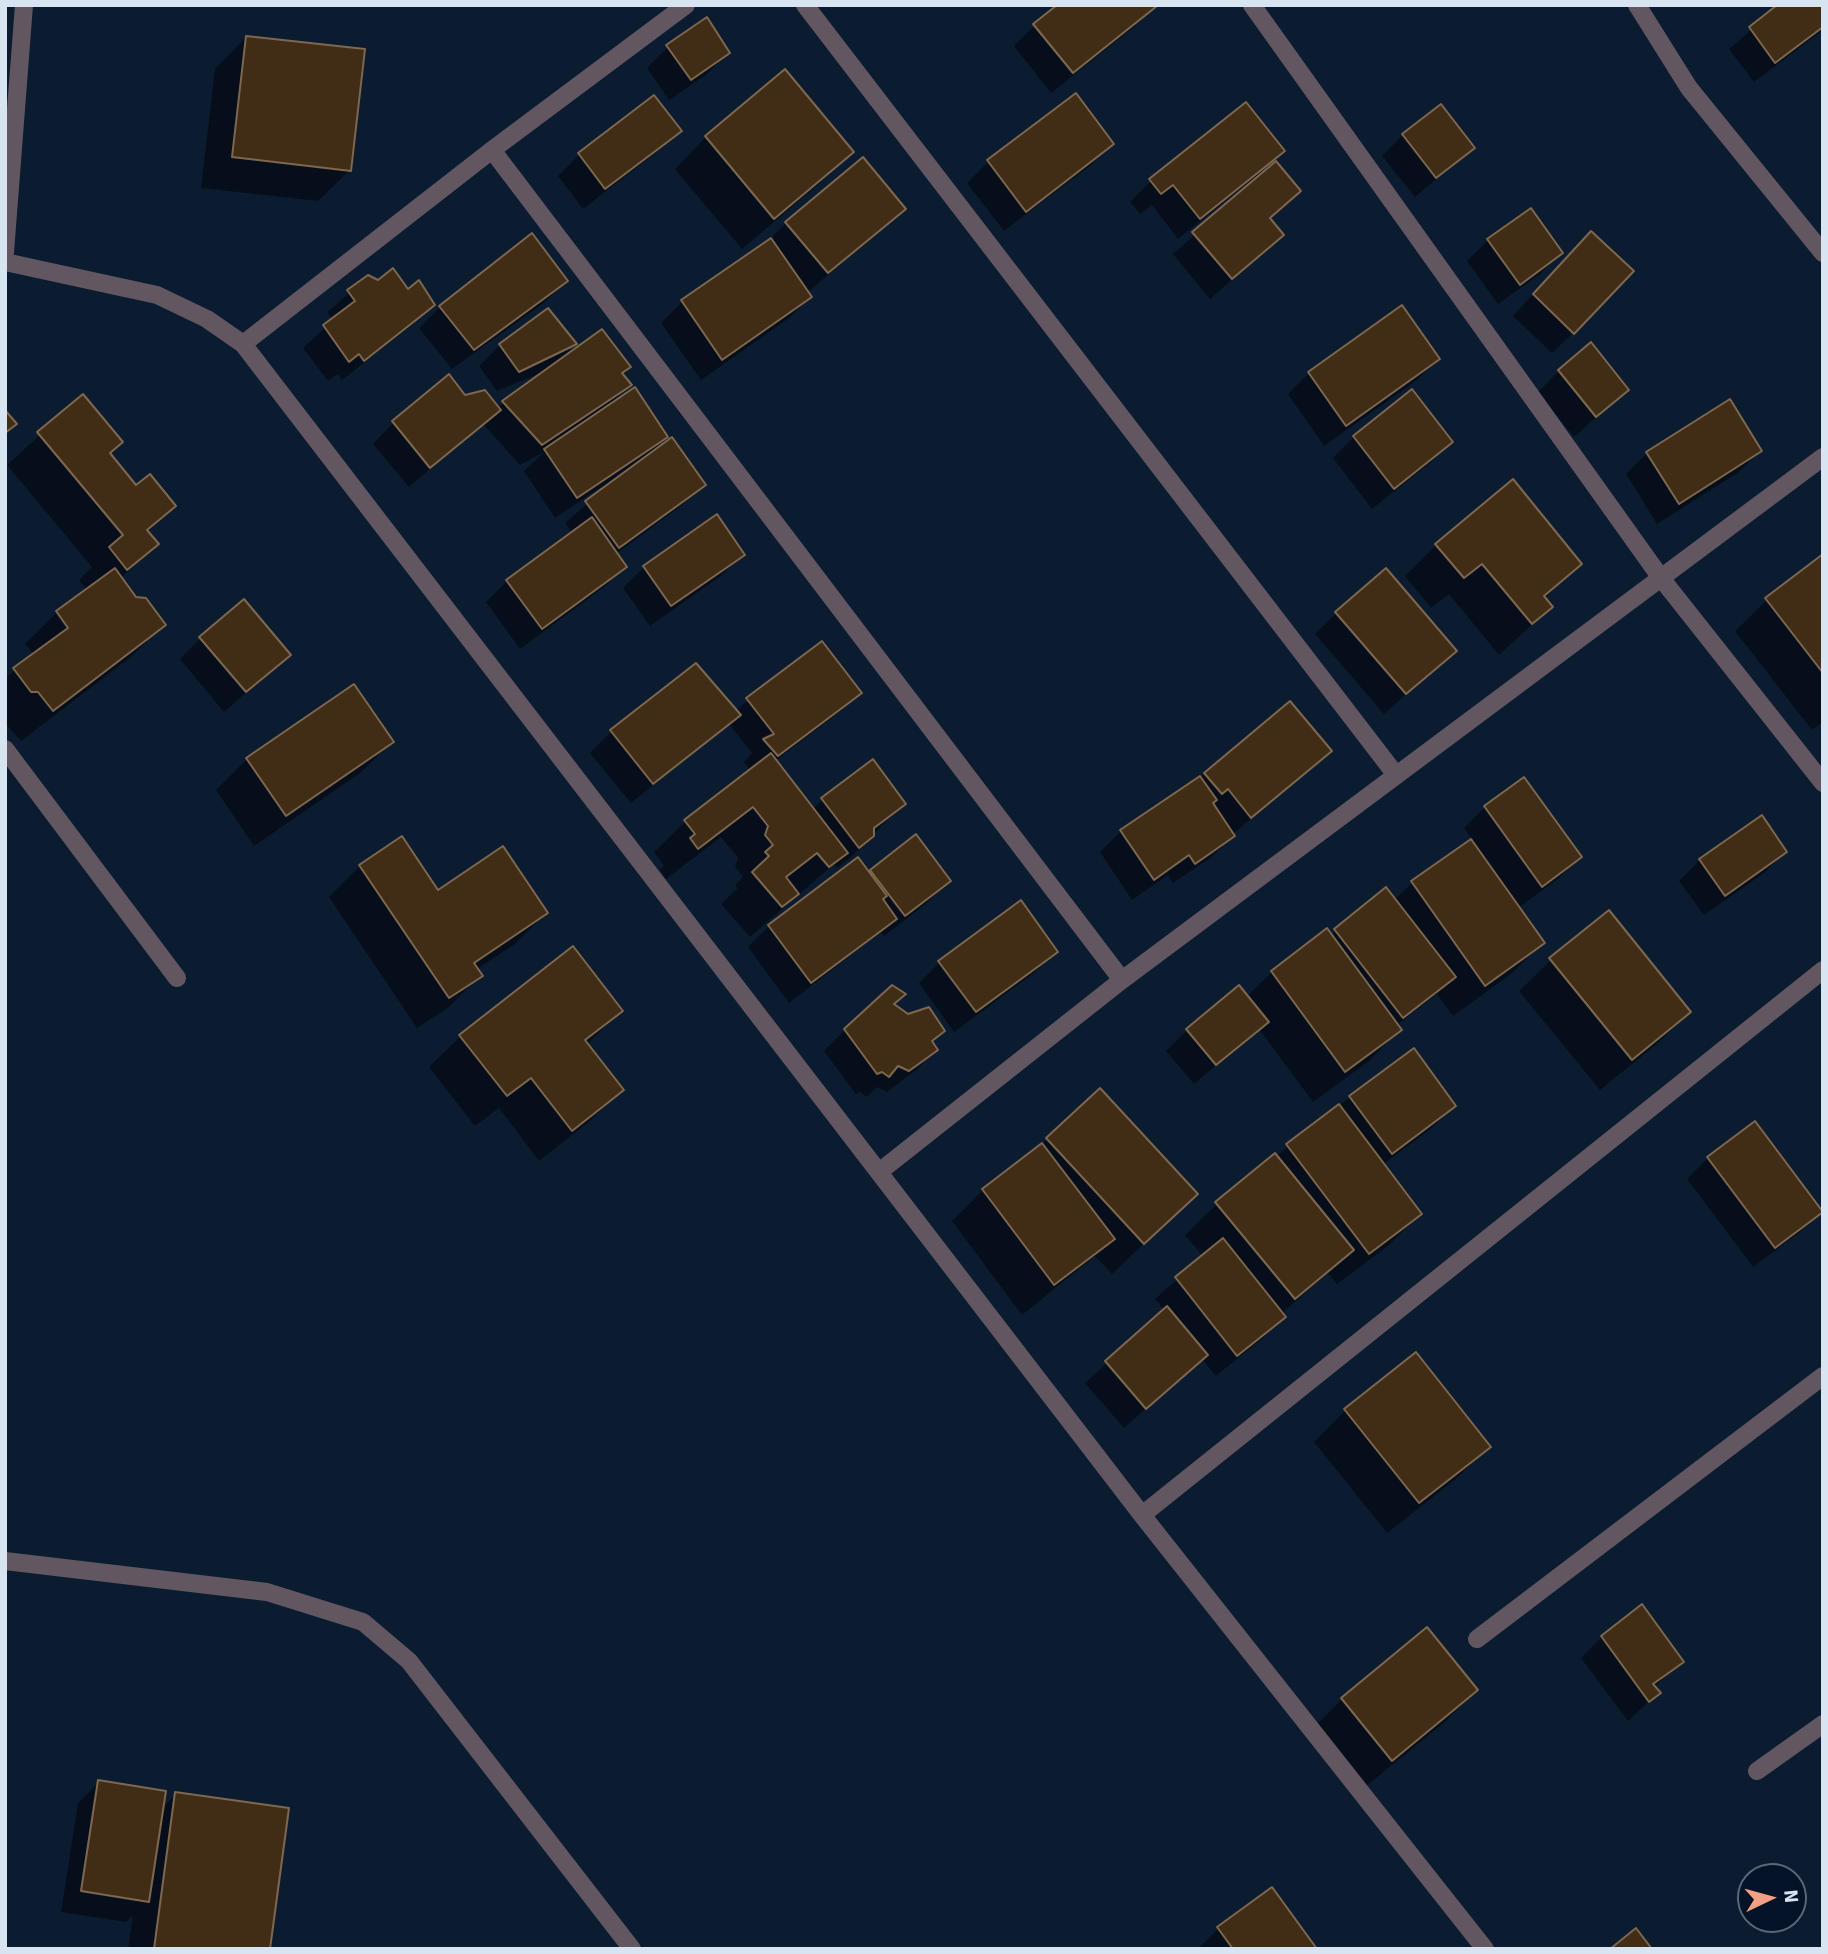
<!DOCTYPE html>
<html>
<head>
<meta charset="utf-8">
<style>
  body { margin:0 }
  #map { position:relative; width:1828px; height:1954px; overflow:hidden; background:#0b1c31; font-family:Signika,sans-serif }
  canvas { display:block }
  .frame { position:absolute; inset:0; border:7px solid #d9e4f3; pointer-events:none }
  .north { position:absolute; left:1737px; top:1863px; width:70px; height:70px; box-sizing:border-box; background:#041327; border:2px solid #596779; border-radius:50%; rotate:85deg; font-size:19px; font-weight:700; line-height:28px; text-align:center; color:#d9e4f3 }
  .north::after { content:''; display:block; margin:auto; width:24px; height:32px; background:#f39f84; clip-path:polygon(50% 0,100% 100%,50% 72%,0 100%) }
</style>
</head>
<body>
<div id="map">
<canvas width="1828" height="1954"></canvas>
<div class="frame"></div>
<div class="north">N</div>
</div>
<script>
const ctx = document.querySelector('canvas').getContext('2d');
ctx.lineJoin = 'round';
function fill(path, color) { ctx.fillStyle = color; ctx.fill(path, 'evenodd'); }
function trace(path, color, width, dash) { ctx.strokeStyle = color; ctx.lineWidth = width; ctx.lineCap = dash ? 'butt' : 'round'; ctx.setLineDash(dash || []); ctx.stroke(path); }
fill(new Path2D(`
  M1780,5H1823V30L1754,82L1729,49Z
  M1155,6L1134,27L1051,93L1014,46L1035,25Z
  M246,37L350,170L318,201L201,188L215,69Z
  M668,47L728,53L707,74L669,100L647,68Z
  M785,71L852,152L820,183L742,249L675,169L706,137Z
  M654,97L679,130L658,151L583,209L558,176L579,155Z
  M1403,135L1473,148L1415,197L1382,156Z
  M1112,144L1091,165L1004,231L967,183L988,162Z
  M1282,150L1261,172L1299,191L1269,220L1282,235L1210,299L1173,254L1252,184L1250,181L1178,239L1152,205L1140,214L1130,202L1151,181Z
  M904,209L807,293L810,297L789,318L701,380L661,323L682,302L767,242L786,223Z
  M1488,240L1561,253L1540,274L1498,304L1467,261Z
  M1570,254L1573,333L1552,353L1513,316Z
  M368,277L432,305L411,326L342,380L338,374L328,381L303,348L333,320L327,312Z
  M566,281L545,302L452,369L419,328L440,307Z
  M548,310L574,344L560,362L628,367L621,375L629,385L612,403L666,437L651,454L703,484L682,505L616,554L625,567L604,587L520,649L486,602L507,581L572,533L565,523L603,490L601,487L555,518L524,471L544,452L520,465L483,424L409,487L373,444L393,423L465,397L497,408L550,369L497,391L479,366L500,345Z
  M1438,359L1417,380L1324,446L1288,394L1309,373Z
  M1559,371L1627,390L1574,437L1538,392Z
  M83,396L108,454L136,488L173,506L147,533L156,544L121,578L135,598L163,625L132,656L21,741L5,723V678L34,655L25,644L57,612L87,590L79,580L92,567L7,465Z
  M1354,437L1451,442L1430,463L1372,509L1333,458Z
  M1760,451L1739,472L1657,524L1626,474L1647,453Z
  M1436,545L1580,563L1544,599L1551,607L1499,655L1449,594L1431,608L1405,576Z
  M743,554L722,575L650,626L623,588L644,567Z
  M1823,556V722L1812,730L1735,631L1767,600Z
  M1336,613L1454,651L1384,714L1315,634Z
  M201,638L288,655L224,712L180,659Z
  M821,643L859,692L838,713L775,761L812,810L822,800L904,803L851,857L837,868L834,864L750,937L721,904L738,888L735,885L743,877L735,867L738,858L721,837L666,879L660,870L664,866L654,852L686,821L751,771L744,762L752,753L729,724L631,803L590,753L611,732L696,665L735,711Z
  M392,742L360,773L254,846L216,790L247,759Z
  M1329,751L1232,835L1212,857L1173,883L1168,875L1132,900L1100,852L1121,831L1205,774Z
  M1485,807L1580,857L1559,878L1518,908L1542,943L1511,974L1453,1016L1437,994L1397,1025L1400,1029L1369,1061L1313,1102L1259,1029L1194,1084L1166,1051L1187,1030L1246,997L1272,972L1326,931L1330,935L1394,900L1412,883L1473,840L1464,828Z
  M1785,852L1764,873L1704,915L1679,881L1700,860Z
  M858,860L868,874L871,871L949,881L928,902L884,936L881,932L789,1003L748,947L769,926Z
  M360,866L438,893L546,913L515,944L477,969L480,975L449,1007L417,1028L329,897Z
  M1055,951L1035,972L954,1032L919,983L940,962Z
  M1551,960L1689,1012L1658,1043L1600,1090L1519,991Z
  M892,1005L908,1016L943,1030L931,1042L936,1050L915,1071L887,1092L877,1087L867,1097L860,1092L856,1094L824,1051L845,1030Z
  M621,1011L586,1045L621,1090L590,1121L539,1161L499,1108L475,1126L429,1067L461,1036Z
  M1350,1097L1454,1106L1433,1127L1382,1165L1420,1214L1388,1246L1337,1284L1328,1273L1281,1314L1284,1317L1263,1338L1216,1376L1202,1359L1124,1428L1085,1383L1165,1311L1155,1299L1203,1256L1185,1235L1217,1204Z
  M1048,1139L1196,1194L1112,1274L1095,1256L1022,1315L952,1221L983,1190Z
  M1708,1158L1820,1212L1799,1233L1753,1267L1687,1179Z
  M1346,1410L1488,1447L1457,1478L1387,1533L1314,1442Z
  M1427,1630L1476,1690L1445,1722L1360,1791L1310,1731L1342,1699Z
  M1602,1637L1682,1662L1654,1687L1658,1693L1628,1721L1581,1658Z
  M99,1782L161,1809L176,1794L268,1949H128L133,1915L126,1922L61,1912L78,1803Z
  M1271,1889L1315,1949H1198L1218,1929Z`), '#0007');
const building = new Path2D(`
  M1057,5H1156L1157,6L1073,73L1033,24Z
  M1777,5H1823V27L1775,63L1749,27Z
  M707,17L730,53L691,80L666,45Z
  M246,36L365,49L351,171L232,157Z
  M785,69L854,152L774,219L705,136Z
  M1076,93L1114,144L1026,212L987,160Z
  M654,95L682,131L605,189L578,153Z
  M1246,102L1285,151L1200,219L1173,185L1161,194L1149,179Z
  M1441,104L1475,148L1436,178L1402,134Z
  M863,157L906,209L828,273L785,222Z
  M1276,161L1301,191L1270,218L1284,235L1232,279L1192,232Z
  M1531,208L1563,253L1520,285L1487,239Z
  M1591,231L1634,271L1574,334L1533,294Z
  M532,233L568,281L474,350L439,306Z
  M771,238L812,297L722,360L681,300Z
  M393,268L408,289L419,280L435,305L364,361L359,354L349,362L323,325L355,301L347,290L368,275L378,280Z
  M1402,305L1440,359L1346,426L1308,372Z
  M548,308L577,344L519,372L499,344Z
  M602,329L631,367L622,373L632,385L542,445L502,401Z
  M1591,342L1629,390L1596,417L1558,370Z
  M449,374L465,395L485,390L501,410L430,468L392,421Z
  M635,387L668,437L577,498L544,449Z
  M1412,389L1453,442L1394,489L1353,436Z
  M83,394L123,442L110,453L136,485L150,474L176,506L147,530L159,544L127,570L109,547L123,535L37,432Z
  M1730,399L1762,451L1679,504L1646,452Z
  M5,410L17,424L5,433Z
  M672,437L706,485L619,548L585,501Z
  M1513,479L1582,564L1544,596L1553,607L1532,624L1482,564L1464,578L1435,544Z
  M717,514L745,555L671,606L643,566Z
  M592,517L627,567L542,629L506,580Z
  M1823,554V673L1765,598Z
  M115,568L136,597L146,598L166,625L53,711L38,692H31L13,668L68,628L56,611Z
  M1386,568L1457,651L1406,694L1335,612Z
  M244,599L291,655L246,692L199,637Z
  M822,641L862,693L778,756L763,739L774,734L746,698Z
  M696,663L741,715L653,784L610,730Z
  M354,684L394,742L286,816L246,758Z
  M1290,701L1332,751L1251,818L1228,789L1222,794L1204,773Z
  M771,753L848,853L829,867L817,853L786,877L799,894L782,907L752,872L769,856L765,852L773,845L765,835L768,826L753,807L698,849L690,838L695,834L684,820Z
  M873,759L906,804L874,828V836L859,848L821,798Z
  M1200,776L1217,800L1213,803L1235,836L1195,864L1189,855L1154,880L1120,830Z
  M1524,777L1582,857L1542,887L1484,806Z
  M1762,815L1787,852L1725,896L1699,859Z
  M916,834L951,881L905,916L870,870Z
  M402,836L438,890L503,846L548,913L474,963L483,976L449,998L359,865Z
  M1471,839L1545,943L1485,986L1411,881Z
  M858,857L887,896L883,899L897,919L811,983L768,925Z
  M1386,887L1456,977L1403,1018L1334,929Z
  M1021,900L1058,952L976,1012L938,961Z
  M1609,910L1691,1012L1632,1060L1549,958Z
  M1327,928L1402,1030L1345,1072L1271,971Z
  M573,946L623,1011L585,1040L624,1090L572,1131L531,1078L507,1096L459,1035Z
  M892,985L906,994L894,1004L908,1014L929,1007L945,1031L932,1041L938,1050L909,1071L898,1066L889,1077L882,1072L877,1074L844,1029Z
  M1239,985L1269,1022L1216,1065L1186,1029Z
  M1414,1048L1456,1106L1392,1154L1349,1096Z
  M1100,1088L1198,1194L1144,1244L1046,1138Z
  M1339,1104L1422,1214L1369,1254L1286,1144Z
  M1755,1121L1823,1212L1775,1248L1707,1157Z
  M1042,1143L1115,1239L1054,1285L982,1189Z
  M1275,1153L1354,1250L1295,1299L1215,1202Z
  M1223,1238L1286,1317L1237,1356L1175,1277Z
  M1167,1306L1208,1355L1146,1409L1105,1361Z
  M1416,1352L1491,1447L1419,1503L1344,1409Z
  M1642,1604L1684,1662L1653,1684L1661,1693L1649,1702L1601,1636Z
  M1427,1627L1478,1690L1392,1761L1341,1698Z
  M98,1780L166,1791L149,1902L81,1891Z
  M175,1792L289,1808L270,1949H154Z
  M1272,1887L1317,1949H1233L1217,1927Z
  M1636,1928L1652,1949H1610Z`);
fill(building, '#412d16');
trace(building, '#7e674f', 2);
trace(new Path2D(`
  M805,5L1396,775
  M1252,5L1661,578L1823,783
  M1637,5L1689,88L1823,253
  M492,150L1122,980
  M5,252L24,5
  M5,262L157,295L207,319L243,344L1142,1515L1485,1949
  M243,344L492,150L686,5
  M5,749L177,978
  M879,1172L1122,980L1823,457
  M1142,1515L1823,970
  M5,1561L267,1592L363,1622L409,1661L632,1949
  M1477,1639L1823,1376
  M1757,1771L1823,1724`), '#625761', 18);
</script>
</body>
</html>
